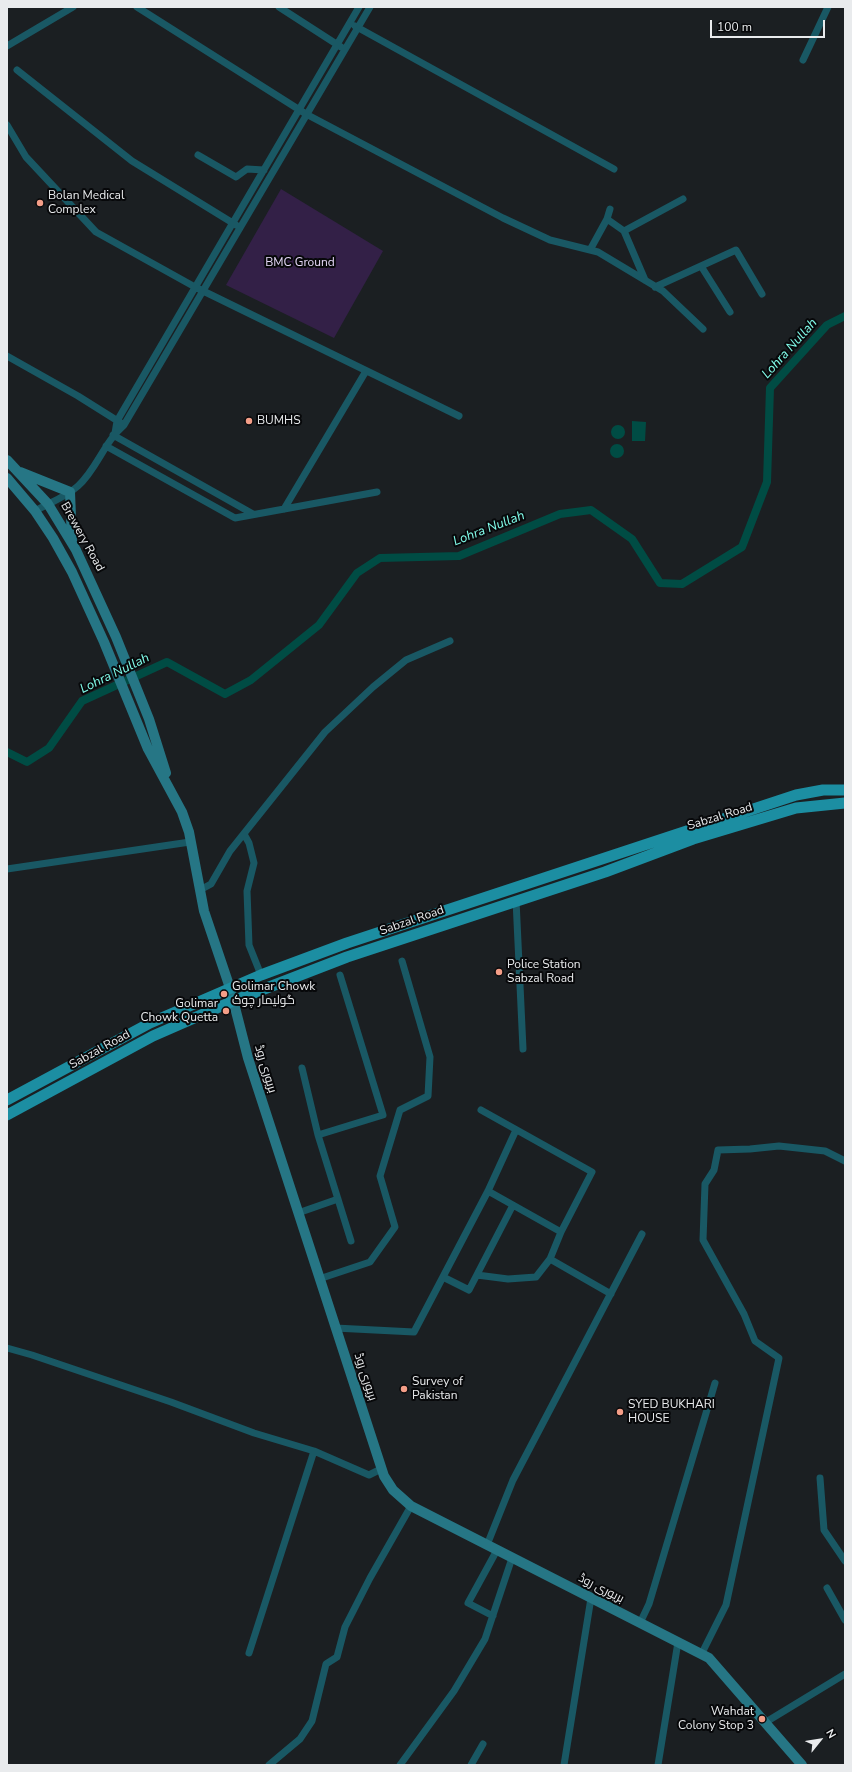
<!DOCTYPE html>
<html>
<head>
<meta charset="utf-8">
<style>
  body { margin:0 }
  #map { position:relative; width:852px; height:1772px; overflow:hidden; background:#1b1f22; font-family:"Nunito Sans",sans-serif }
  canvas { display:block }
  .frame { position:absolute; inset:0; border:8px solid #e9ebed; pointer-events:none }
  .north { position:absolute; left:800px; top:1720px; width:40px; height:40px; -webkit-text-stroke:3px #07080a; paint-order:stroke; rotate:60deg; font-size:11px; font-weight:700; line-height:16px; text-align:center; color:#e9ebed }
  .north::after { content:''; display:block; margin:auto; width:14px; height:18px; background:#e9ebed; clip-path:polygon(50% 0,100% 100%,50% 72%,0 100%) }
  .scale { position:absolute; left:710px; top:20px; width:115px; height:18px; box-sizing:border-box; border:2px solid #e9ebed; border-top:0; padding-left:5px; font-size:12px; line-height:14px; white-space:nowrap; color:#e9ebed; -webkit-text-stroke:3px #07080a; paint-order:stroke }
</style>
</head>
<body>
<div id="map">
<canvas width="852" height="1772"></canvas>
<div class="frame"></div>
<div class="north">N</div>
<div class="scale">100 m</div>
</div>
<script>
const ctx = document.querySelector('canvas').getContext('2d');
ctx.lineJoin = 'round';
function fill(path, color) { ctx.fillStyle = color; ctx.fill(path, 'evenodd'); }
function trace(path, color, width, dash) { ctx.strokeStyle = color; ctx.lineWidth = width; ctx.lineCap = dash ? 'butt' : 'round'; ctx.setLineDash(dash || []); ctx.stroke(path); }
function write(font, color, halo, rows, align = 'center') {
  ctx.font = font + ' "Nunito Sans",Cairo,sans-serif'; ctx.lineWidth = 4; ctx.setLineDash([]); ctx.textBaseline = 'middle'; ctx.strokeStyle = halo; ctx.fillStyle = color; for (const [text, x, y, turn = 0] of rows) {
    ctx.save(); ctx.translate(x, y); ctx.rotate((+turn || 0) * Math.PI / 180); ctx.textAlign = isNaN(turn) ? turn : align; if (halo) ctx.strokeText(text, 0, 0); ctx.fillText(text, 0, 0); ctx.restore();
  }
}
fill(new Path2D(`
  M281,189L383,251L334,338L226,285Z`), '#332047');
fill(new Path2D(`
  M632,421L646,422L645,441H632Z
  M611 432a7 7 0 1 1 14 0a7 7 0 1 1-14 0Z
  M610 451a7 7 0 1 1 14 0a7 7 0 1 1-14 0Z`), '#004c44');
trace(new Path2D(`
  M7,752L27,762L49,748L82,701L167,662L225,694L251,680L319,625L357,573L380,558L459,556L560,514L591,510L632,539L660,583L682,584L742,547L767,482L770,388L827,325L845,316`), '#004c44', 8);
trace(new Path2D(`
  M137,7L306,114L503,218L550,240L598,252L663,291L703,329
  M279,7L341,47
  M355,26L614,169
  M7,46L73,7
  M803,60L828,7
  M17,70L132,161L236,225
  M7,125L26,157L96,232L195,287L459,416
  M198,155L236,177L247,169L264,170
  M607,219L624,231L645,280
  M624,231L683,199
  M590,250L607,219L610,209
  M701,266L730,312
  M655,287L736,250L762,294
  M7,356L78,396L121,423
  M115,433L117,421L359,7
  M113,435L253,514
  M106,446L235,518L377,492
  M284,509L366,371
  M35,511C49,503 66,497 78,486C97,469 104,442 124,425L370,7
  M244,834L249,843L254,863L247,891L249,945L261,975
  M7,869L190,842
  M200,890L211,884L230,851L325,732L373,687L406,660L450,641
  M516,900L523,1049
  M302,1068L318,1135L351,1241
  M318,1135L383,1115L340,975
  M488,1191L561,1232
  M298,1213L338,1199
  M550,1259L611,1294
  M477,1275L508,1279L536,1277L550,1259L561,1232L592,1172L481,1110
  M443,1277L469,1290L513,1205
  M319,1279L370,1262L395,1227L380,1176L400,1110L428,1096L430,1057L402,961
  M335,1328L414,1332L488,1191L516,1130
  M7,1348L32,1355L171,1402L254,1433L314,1451L369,1475L381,1469
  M820,1478L824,1530L845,1561
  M487,1545L513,1480L642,1234
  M827,1588L845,1620
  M493,1616L468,1603L497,1550
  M640,1623L649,1604L715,1383
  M249,1653L314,1451
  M701,1655L726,1605L779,1358L755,1341L744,1314L703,1240L705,1184L714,1170L718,1150L750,1149L779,1146L825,1151L845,1161
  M766,1722L845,1674
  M269,1765L300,1739L312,1721L326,1664L337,1657L345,1627L370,1578L411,1506
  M400,1765L454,1691L485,1639L512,1558
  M471,1765L483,1744
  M564,1765L591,1598
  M658,1765L678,1642`), '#195864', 7);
trace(new Path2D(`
  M7,460L48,504L76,550L116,637L149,719L166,773
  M20,472L70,492L72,541
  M7,478L35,511L53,538L72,572L104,642L148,749L182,812L189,832L204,911L230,988L248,1058L384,1476L393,1490L411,1506L709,1658L802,1765`), '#267685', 10);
trace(new Path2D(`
  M7,1100L150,1023L261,975L347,943L796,795L823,790H845
  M7,1115L153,1036L233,1001L347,957L605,872L693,839L796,808L845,803`), '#1c8ea2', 11);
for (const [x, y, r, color] of [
  [40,203,4,"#f49e88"],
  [249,421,4,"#f49e88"],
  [499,972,4,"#f49e88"],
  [224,994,4,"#f49e88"],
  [226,1011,4,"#f49e88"],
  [404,1389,4,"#f49e88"],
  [620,1412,4,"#f49e88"],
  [762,1719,4,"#f49e88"]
]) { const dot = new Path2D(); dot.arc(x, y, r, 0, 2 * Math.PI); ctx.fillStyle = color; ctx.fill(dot); trace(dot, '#07080a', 1.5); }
write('12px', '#e9ebed', '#07080a', [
  ["Bolan Medical",48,196],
  ["Complex",48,210],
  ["BUMHS",257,421],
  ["Police Station",507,965],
  ["Sabzal Road",507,979],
  ["Golimar Chowk",232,987],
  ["گولیمار چوک",232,1001],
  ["Golimar",218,1004,"right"],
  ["Chowk Quetta",218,1018,"right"],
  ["Survey of",412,1382],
  ["Pakistan",412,1396],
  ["SYED BUKHARI",628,1405],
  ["HOUSE",628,1419],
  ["Wahdat",754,1712,"right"],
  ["Colony Stop 3",754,1726,"right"]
], 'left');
write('12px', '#e4d7f7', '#07080a', [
  ["BMC Ground",300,263]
]);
write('12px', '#e9ebed', '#07080a', [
  ["Brewery Road",82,537,61],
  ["Sabzal Road",720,817,-17],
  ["Sabzal Road",412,921,-19],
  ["Sabzal Road",100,1050,-29],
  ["بریوری روڈ",265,1069,73],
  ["بریوری روڈ",365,1377,72],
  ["بریوری روڈ",601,1589,27]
]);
write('italic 13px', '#82fdeb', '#07080a', [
  ["Lohra Nullah",790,349,-48],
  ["Lohra Nullah",489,529,-21],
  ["Lohra Nullah",115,674,-26]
]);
</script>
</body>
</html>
